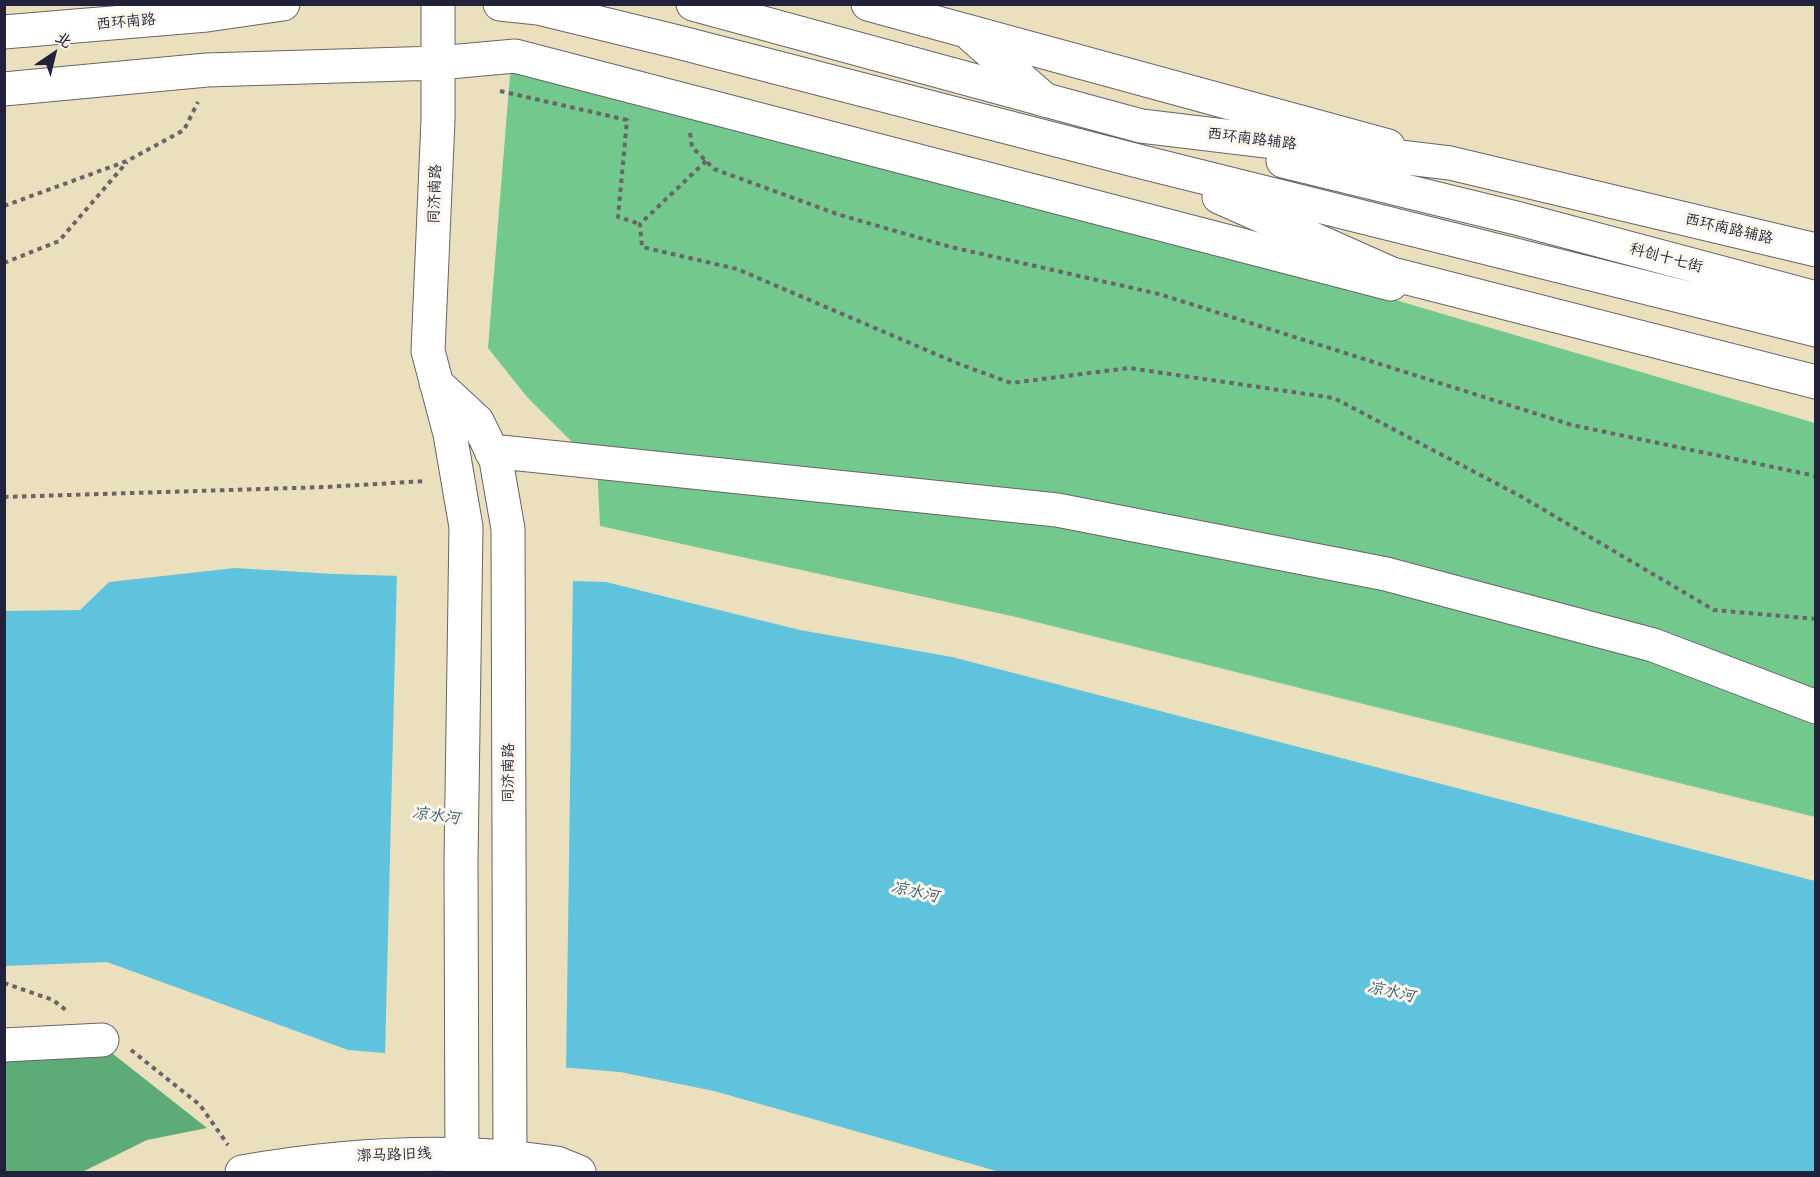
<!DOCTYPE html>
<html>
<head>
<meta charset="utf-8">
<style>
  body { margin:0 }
  #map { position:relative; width:1820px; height:1177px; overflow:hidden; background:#ebe0bd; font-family:Delius,"LXGW WenKai TC",sans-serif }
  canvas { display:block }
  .frame { position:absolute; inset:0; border:6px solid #22223b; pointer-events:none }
  .north { position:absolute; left:24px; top:24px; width:60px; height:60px; -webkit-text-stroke:4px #fbf7ec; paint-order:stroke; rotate:35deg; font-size:16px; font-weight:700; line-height:24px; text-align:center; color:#22223b }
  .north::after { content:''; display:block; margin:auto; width:21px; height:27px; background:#22223b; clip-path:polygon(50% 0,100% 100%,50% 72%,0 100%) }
</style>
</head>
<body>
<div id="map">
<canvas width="1820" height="1177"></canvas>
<div class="frame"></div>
<div class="north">北</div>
</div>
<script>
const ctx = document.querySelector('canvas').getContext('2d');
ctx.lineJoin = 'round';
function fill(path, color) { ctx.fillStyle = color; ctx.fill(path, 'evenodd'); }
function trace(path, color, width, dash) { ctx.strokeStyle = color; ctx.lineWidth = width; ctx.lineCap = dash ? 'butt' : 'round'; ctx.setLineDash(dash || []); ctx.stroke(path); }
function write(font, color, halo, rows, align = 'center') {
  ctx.font = font + ' Delius,"LXGW WenKai TC",sans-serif'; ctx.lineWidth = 6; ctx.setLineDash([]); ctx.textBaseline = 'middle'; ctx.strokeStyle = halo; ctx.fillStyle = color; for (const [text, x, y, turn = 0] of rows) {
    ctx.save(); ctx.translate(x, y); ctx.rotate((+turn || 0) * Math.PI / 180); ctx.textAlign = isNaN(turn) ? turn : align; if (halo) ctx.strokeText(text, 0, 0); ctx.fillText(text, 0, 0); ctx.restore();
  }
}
fill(new Path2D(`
  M539,49L1815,423V817L1016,617L600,526L597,467L527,397L488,348L510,75Z`), '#72c88d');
fill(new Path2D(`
  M108,1050L207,1128L147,1140L82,1172H5V1056Z`), '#5dac78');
fill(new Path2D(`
  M235,568L334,574L606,582L800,630L952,657L1815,881V1172H1000L714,1091L620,1072L348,1050L107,962L5,966L4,611L80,610L109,582Z`), '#5fc3dd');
fill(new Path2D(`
  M397,573L573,578L566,1071L385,1056Z`), '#ebe0bd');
const minor = new Path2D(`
  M438,4V120L428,351L450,434L466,527L461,861L462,1172
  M868,4L1388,146
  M972,36L1045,100
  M4,89L207,70L438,63L515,56L1391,284
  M436,383L477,421L496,460L508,529L510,1157
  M491,451L1057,510L1386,574L1653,645L1816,707
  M4,1045L102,1040
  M510,1157L557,1163L579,1172`);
const major = new Path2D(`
  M500,4L538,8L678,42L1138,161L1816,330
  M693,4L1141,126L1450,163L1816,250
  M4,32L207,15L283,4
  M1283,161L1516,218L1816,298
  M1219,197L1392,274L1816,382
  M242,1172C333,1156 418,1150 510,1157`);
trace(minor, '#686468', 35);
trace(major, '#686468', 35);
trace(new Path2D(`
  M500,91L627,120L618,217L640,224
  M690,133L692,147L714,169L837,214L951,247L1159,294L1572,425L1816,476
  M706,161L640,224L642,247L737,269L959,364L1011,383L1129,368L1334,398L1522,497L1714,610L1816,619
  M4,206L127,161L184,130L198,102
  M4,263L59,241L127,162
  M4,497L326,487L426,481
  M4,983L53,1000L67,1011
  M131,1050L200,1105L228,1145`), '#686468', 4, [4.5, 4.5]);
trace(minor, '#fff', 33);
trace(major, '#fff', 33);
write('15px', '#22223b', '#fbf7ec', [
  ["西环南路",126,22,-5],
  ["西环南路辅路",1252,139,7],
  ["同济南路",435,194,-88],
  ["西环南路辅路",1729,229,13],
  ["科创十七街",1666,258,15],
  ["同济南路",509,773,-90],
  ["漷马路旧线",394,1155,-2]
]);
write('italic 16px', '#375a74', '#fbf7ec', [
  ["凉水河",436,816,7],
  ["凉水河",915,892,12],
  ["凉水河",1391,992,12]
]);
</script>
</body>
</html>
